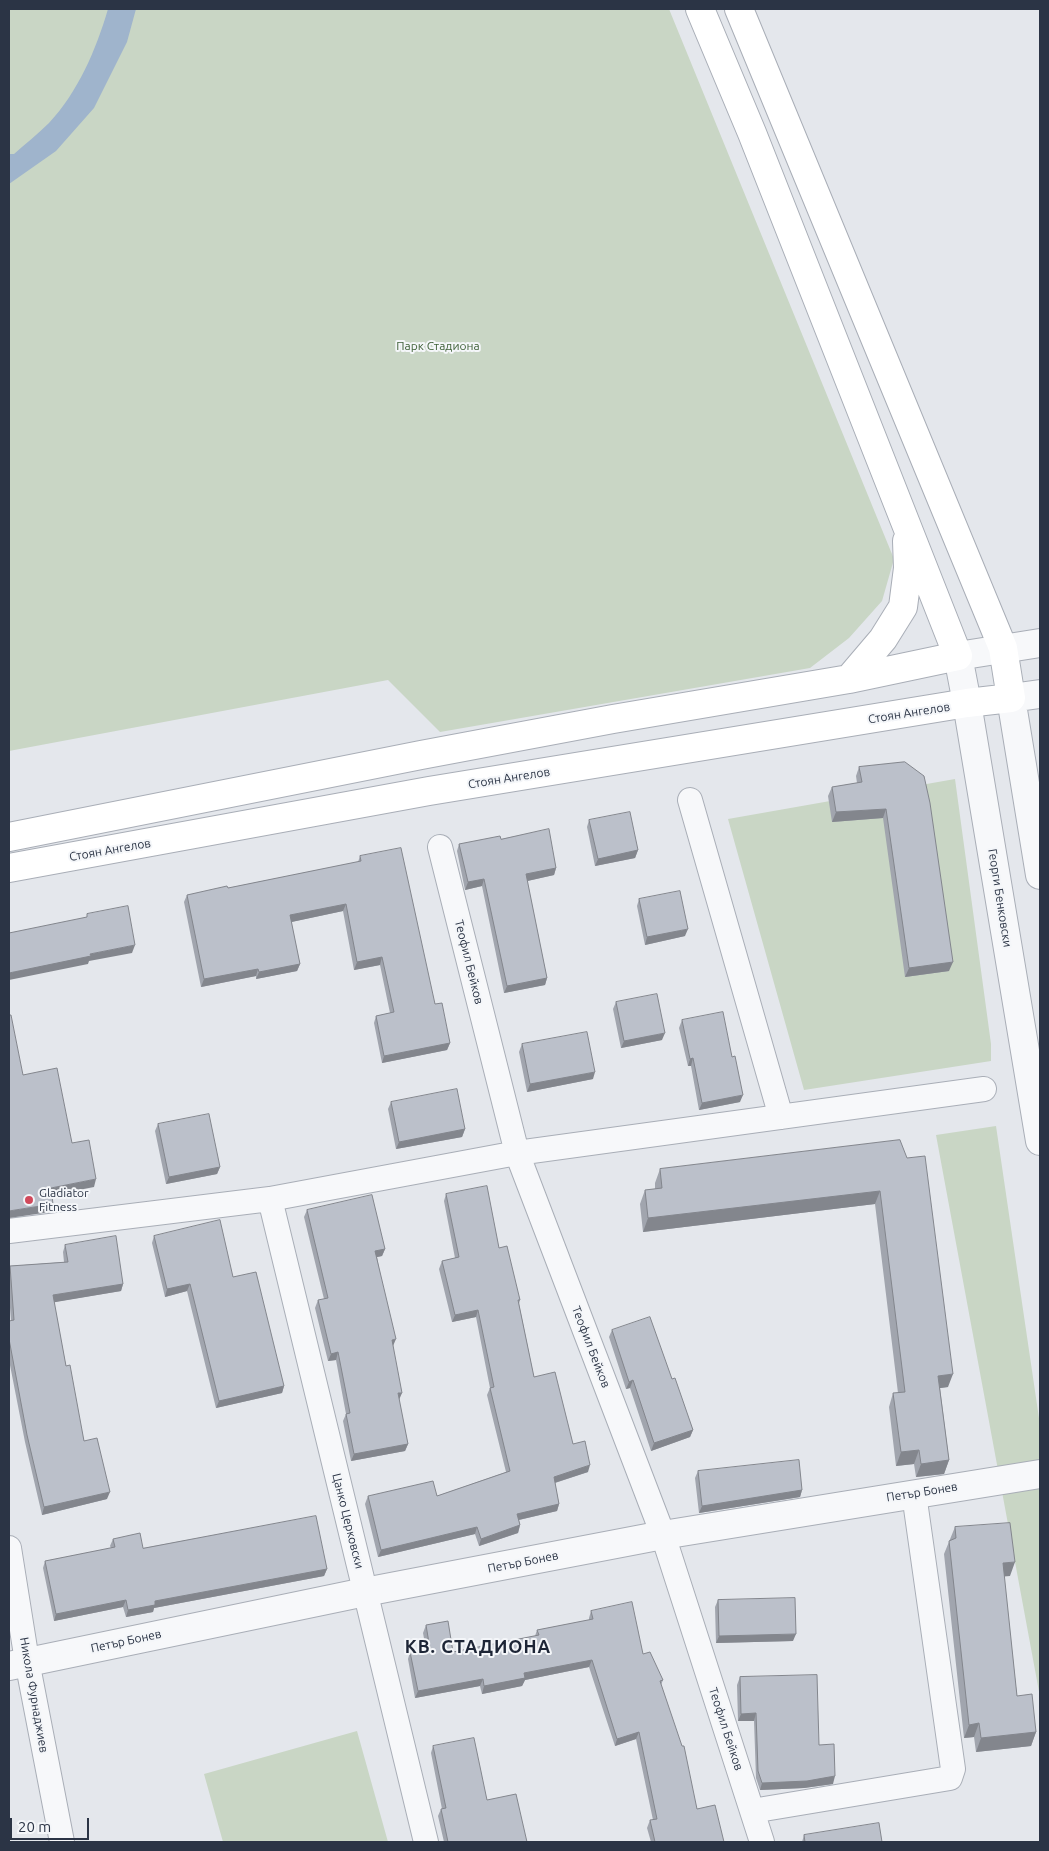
<!DOCTYPE html>
<html>
<head>
<meta charset="utf-8">
<style>
  body { margin:0 }
  #map { position:relative; width:1049px; height:1851px; overflow:hidden; background:#e4e7ec; font-family:Ubuntu,sans-serif }
  canvas { display:block }
  .frame { position:absolute; inset:0; border:10px solid #2b3445; pointer-events:none }
  .scale { position:absolute; left:10px; top:1818px; width:79px; height:22px; box-sizing:border-box; border:2px solid #2b3445; border-top:0; padding-left:6px; font-size:15px; line-height:18px; white-space:nowrap; color:#2b3445; -webkit-text-stroke:4px #f4f6f9; paint-order:stroke }
</style>
</head>
<body>
<div id="map">
<canvas width="1049" height="1851"></canvas>
<div class="frame"></div>
<div class="scale">20 m</div>
</div>
<script>
const ctx = document.querySelector('canvas').getContext('2d');
ctx.lineJoin = 'round';
function fill(path, color) { ctx.fillStyle = color; ctx.fill(path, 'evenodd'); }
function trace(path, color, width, dash) { ctx.strokeStyle = color; ctx.lineWidth = width; ctx.lineCap = dash ? 'butt' : 'round'; ctx.setLineDash(dash || []); ctx.stroke(path); }
function write(font, color, halo, rows, align = 'center') {
  ctx.font = font + ' Ubuntu,sans-serif'; ctx.lineWidth = 4; ctx.setLineDash([]); ctx.textBaseline = 'middle'; ctx.strokeStyle = halo; ctx.fillStyle = color; for (const [text, x, y, turn = 0] of rows) {
    ctx.save(); ctx.translate(x, y); ctx.rotate((+turn || 0) * Math.PI / 180); ctx.textAlign = isNaN(turn) ? turn : align; if (halo) ctx.strokeText(text, 0, 0); ctx.fillText(text, 0, 0); ctx.restore();
  }
}
fill(new Path2D(`
  M9,9H669L894,559L882,601L849,638L810,668L440,732L388,680L9,751Z
  M955,779L991,1044V1061L804,1090L728,819Z
  M996,1126L1040,1425V1697L936,1135Z
  M357,1731L388,1842H223L204,1774Z`), '#c9d6c5');
fill(new Path2D(`
  M108,9H136L127,42L94,108L56,151L9,184V154H14C25,144 38,134 49,123C78,92 96,50 108,9Z`), '#9fb4cc');
const minor = new Path2D(`
  M690,800L781,1117
  M440,847L517,1153L663,1535L762,1842
  M270,1199L426,1842
  M9,1231L270,1199L517,1153L984,1089
  M9,1548L27,1661L62,1842
  M752,1811L950,1778L953,1769L914,1494`);
const tertiary = new Path2D(`
  M1040,643L958,656L967,703L1040,1141
  M1040,694L1011,698L1040,875
  M9,1666L365,1592L663,1535L1040,1474`);
const secondary = new Path2D(`
  M849,679L883,639L903,607L908,568L907,541
  M9,837L421,755L613,719L849,679L958,656L752,133L700,9
  M9,868L429,791L967,703L1011,698L1003,648L739,9`);
trace(minor, '#a9aeb7', 26);
trace(tertiary, '#a9aeb7', 30);
trace(secondary, '#a9aeb7', 30);
trace(minor, '#f7f8fa', 24);
trace(tertiary, '#f7f8fa', 28);
trace(secondary, '#fff', 28);
fill(new Path2D(`
  M905,762L949,971L905,977L883,818L832,822L828,796L832,787L857,783L856,776L859,767Z
  M589,820L638,850L635,858L595,866L587,827Z
  M501,839L556,868L554,875L527,881L547,978L545,985L504,993L482,886L465,890L457,851L459,844Z
  M360,856L435,1004L450,1043L447,1050L382,1063L374,1023L376,1016L390,1013L380,965L354,970L343,911L291,922L300,964L297,971L256,979V976L201,987L184,902L187,895L228,888L358,862Z
  M639,899L685,936L645,945L637,906Z
  M616,1002L662,1040L621,1048L613,1009Z
  M682,1020L740,1102L699,1110L691,1066H688L679,1028Z
  M522,1044L593,1079L527,1092L519,1052Z
  M391,1102L465,1129L462,1137L396,1149L388,1109Z
  M158,1124L220,1167L217,1174L166,1184L155,1131Z
  M900,1140L948,1387L940,1388L949,1460L944,1474L916,1477L914,1464L896,1466L889,1407L893,1393H898L875,1204L643,1232L640,1204L645,1190L655,1189V1183L660,1169Z
  M446,1194L499,1248L520,1300L519,1304L534,1377L588,1472L555,1483L559,1504L557,1511L519,1520L520,1525L518,1533L479,1546L475,1534L378,1557L365,1504L368,1496H437L506,1472L487,1395L490,1388L476,1317L452,1322L439,1269L442,1261L455,1258L444,1201Z
  M307,1210L385,1249L382,1256L377,1257L393,1346L399,1400L408,1444L405,1451L351,1461L343,1421L346,1414L336,1360L328,1361L315,1308L318,1300L324,1299L304,1217Z
  M154,1236L233,1277L284,1386L282,1393L216,1408L187,1291L165,1297L152,1243Z
  M65,1245L123,1284L121,1291L54,1302L66,1366L84,1441L107,1499L42,1515L25,1442L9,1360V1321H11L9,1294V1268L10,1266L64,1262L63,1252Z
  M612,1330L672,1379L693,1430L690,1437L651,1451L630,1388L626,1389L609,1337Z
  M698,1471L802,1490L800,1497L699,1513L695,1478Z
  M955,1527L1010,1576H1004L1017,1696L1036,1732L1031,1746L976,1752L974,1737L964,1738L944,1554Z
  M113,1539L143,1548L327,1569L324,1576L154,1608L153,1612L126,1617L123,1607L54,1621L43,1568L45,1561L111,1548L110,1546Z
  M718,1600L793,1641L716,1643L715,1607Z
  M591,1611L643,1654L663,1680L661,1685L697,1809L724,1842H651L647,1828L650,1820H653L636,1739L615,1746L589,1667L525,1680L522,1686L482,1694L480,1686L415,1698L408,1659L410,1652L426,1649L423,1633L426,1625L453,1652L535,1636L537,1630L589,1620V1618Z
  M740,1677L819,1745L833,1784L804,1788L760,1790L756,1778L754,1721H738L737,1685Z
  M433,1746L487,1800L527,1842H444L438,1816L441,1809H442L431,1753Z
  M804,1835L882,1842H802Z`), '#a1a5ae');
fill(new Path2D(`
  M886,809L883,818L832,822L836,812Z
  M638,850L635,858L595,866L598,859Z
  M556,868L554,875L523,882L526,874Z
  M484,879L482,886L465,890L468,882Z
  M346,904L343,911L287,923L290,915Z
  M688,929L685,936L645,945L647,937Z
  M135,945L132,953L89,961L88,964L9,980V973L90,954Z
  M382,957L380,965L354,970L357,962Z
  M953,962L949,971L905,977L909,968Z
  M300,964L297,971L256,979L259,972Z
  M258,969L256,976L201,987L204,979Z
  M547,978L545,985L504,993L507,986Z
  M665,1033L662,1040L621,1048L624,1041Z
  M450,1043L447,1050L382,1063L384,1056Z
  M693,1058L691,1066H688L690,1059Z
  M595,1072L593,1079L527,1092L530,1084Z
  M743,1095L740,1102L699,1110L702,1103Z
  M465,1129L462,1137L396,1149L399,1142Z
  M220,1167L217,1174L166,1184L169,1177Z
  M96,1179L94,1187L48,1196L51,1188Z
  M880,1191L875,1204L643,1232L648,1218Z
  M53,1204L50,1212L9,1218V1211Z
  M385,1249L382,1256L372,1258L375,1251Z
  M123,1284L121,1291L50,1303L53,1295Z
  M190,1284L187,1291L165,1297L167,1289Z
  M478,1310L476,1317L452,1322L455,1315Z
  M396,1339L393,1346L389,1347L392,1340Z
  M338,1352L336,1360L328,1361L331,1354Z
  M953,1374L948,1387L933,1389L938,1376Z
  M633,1380L630,1388L626,1389L629,1382Z
  M284,1386L282,1393L216,1408L219,1401Z
  M398,1393H402L399,1400Z
  M693,1430L690,1437L651,1451L654,1443Z
  M408,1444L405,1451L351,1461L354,1454Z
  M919,1450L914,1464L896,1466L901,1452Z
  M949,1460L944,1474L916,1477L921,1464Z
  M590,1465L588,1472L551,1484L554,1477Z
  M802,1490L800,1497L699,1513L702,1506Z
  M110,1492L107,1499L42,1515L44,1507Z
  M559,1504L557,1511L514,1521L517,1514Z
  M520,1525L518,1533L479,1546L481,1539Z
  M477,1527L475,1534L378,1557L381,1550Z
  M1015,1562L1010,1576L998,1577L1003,1563Z
  M327,1569L324,1576L154,1608L153,1612L126,1617L128,1610L155,1601Z
  M126,1600L123,1607L54,1621L56,1614Z
  M796,1634L793,1641L716,1643L719,1636Z
  M592,1660L589,1667L525,1680L522,1686L482,1694L484,1686L524,1673Z
  M483,1679L480,1686L415,1698L418,1691Z
  M756,1713L754,1721H738L741,1714Z
  M979,1723L974,1737L964,1738L969,1725Z
  M639,1732L636,1739L615,1746L617,1739Z
  M1036,1732L1031,1746L976,1752L981,1738Z
  M835,1776L833,1784L804,1788L760,1790L762,1783Z`), '#83868d');
const building = new Path2D(`
  M905,762L924,776L930,803L953,962L909,968L886,809L836,812L832,787L862,782L859,767Z
  M630,812L638,850L598,859L589,820Z
  M549,829L556,868L526,874L547,978L507,986L484,879L468,882L459,844L500,836L501,839Z
  M401,848L435,1004L442,1003L450,1043L384,1056L376,1016L394,1012L382,957L357,962L346,904L290,915L300,964L259,972L258,969L204,979L187,895L227,886L228,888L361,861L360,856Z
  M680,891L688,929L647,937L639,899Z
  M128,906L135,945L90,954L91,956L9,973V933L87,917V914Z
  M657,994L665,1033L624,1041L616,1002Z
  M723,1012L732,1057L735,1056L743,1095L702,1103L693,1058L690,1059L682,1020Z
  M9,1015H11L23,1075L57,1068L72,1143L89,1140L96,1179L51,1188L53,1204L9,1211Z
  M587,1032L595,1072L530,1084L522,1044Z
  M457,1089L465,1129L399,1142L391,1102Z
  M209,1114L220,1167L169,1177L158,1124Z
  M900,1140L907,1158L925,1156L953,1374L938,1376L949,1460L921,1464L919,1450L901,1452L893,1393L905,1392L880,1191L648,1218L645,1190L662,1188L660,1169Z
  M487,1186L499,1248L507,1246L520,1300H518L534,1377L555,1372L573,1444L585,1441L590,1465L554,1477L559,1504L517,1514L520,1525L481,1539L477,1527L381,1550L368,1496L433,1481L437,1496L510,1471L490,1388L494,1387L478,1310L455,1315L442,1261L459,1257L446,1194Z
  M372,1195L385,1249L375,1251L396,1339L392,1340L402,1393H398L408,1444L354,1454L346,1414L350,1413L338,1352L331,1354L318,1300L328,1298L307,1210Z
  M220,1220L233,1277L256,1272L284,1386L219,1401L190,1284L167,1289L154,1236Z
  M116,1236L123,1284L53,1295L66,1366L70,1365L84,1441L97,1438L110,1492L44,1507L27,1435L9,1339V1321L14,1320L10,1266L68,1262L65,1245Z
  M650,1317L672,1379L675,1378L693,1430L654,1443L633,1380L629,1382L612,1330Z
  M799,1460L802,1490L702,1506L698,1471Z
  M316,1516L327,1569L155,1601V1605L128,1610L126,1600L56,1614L45,1561L115,1547L113,1539L140,1533L143,1548Z
  M1010,1523L1015,1562L1003,1563L1017,1696L1032,1694L1036,1732L981,1738L979,1723L969,1725L949,1541L956,1538L955,1527Z
  M795,1598L796,1634L719,1636L718,1600Z
  M632,1602L643,1654L650,1652L663,1680L660,1681L682,1746H684L697,1809L715,1805L724,1842H655L650,1820L657,1819L639,1732L617,1739L592,1660L524,1673L525,1678L484,1686L483,1679L418,1691L410,1652L430,1649L426,1625L448,1621L453,1652L539,1635L537,1630L593,1619L591,1611Z
  M817,1675L819,1745L834,1744L835,1776L807,1781L762,1783L758,1771L756,1713L741,1714L740,1677Z
  M474,1738L487,1800L516,1794L527,1842H448L441,1809L446,1808L433,1746Z
  M879,1823L882,1842H805L804,1835Z`);
fill(building, '#bbc0ca');
trace(building, '#83868d', 1);
for (const [x, y, r, color] of [
  [29,1200,5,"#d1495b"]
]) { const dot = new Path2D(); dot.arc(x, y, r, 0, 2 * Math.PI); ctx.fillStyle = color; ctx.fill(dot); trace(dot, '#f4f6f9', 2); }
write('12px', '#3f6138', '#f4f6f9', [
  ["Парк Стадиона",438,346]
]);
write('12px', '#2b3445', '#f4f6f9', [
  ["Стоян Ангелов",909,713,-9],
  ["Стоян Ангелов",509,778,-9],
  ["Стоян Ангелов",110,850,-10],
  ["Георги Бенковски",1000,898,81],
  ["Теофил Бейков",469,962,76],
  ["Теофил Бейков",591,1347,69],
  ["Петър Бонев",922,1492,-9],
  ["Цанко Церковски",348,1521,76],
  ["Петър Бонев",523,1562,-11],
  ["Петър Бонев",126,1641,-12],
  ["Никола Фурнаджиев",34,1695,80],
  ["Теофил Бейков",726,1729,72]
]);
write('12px', '#2b3445', '#f4f6f9', [
  ["Gladiator",39,1193],
  ["Fitness",39,1207]
], 'left');
ctx.letterSpacing = '1px';
write('bold 18px', '#1d2536', '#f4f6f9', [
  ["КВ. СТАДИОНА",478,1647]
]);
ctx.letterSpacing = '0px';
</script>
</body>
</html>
